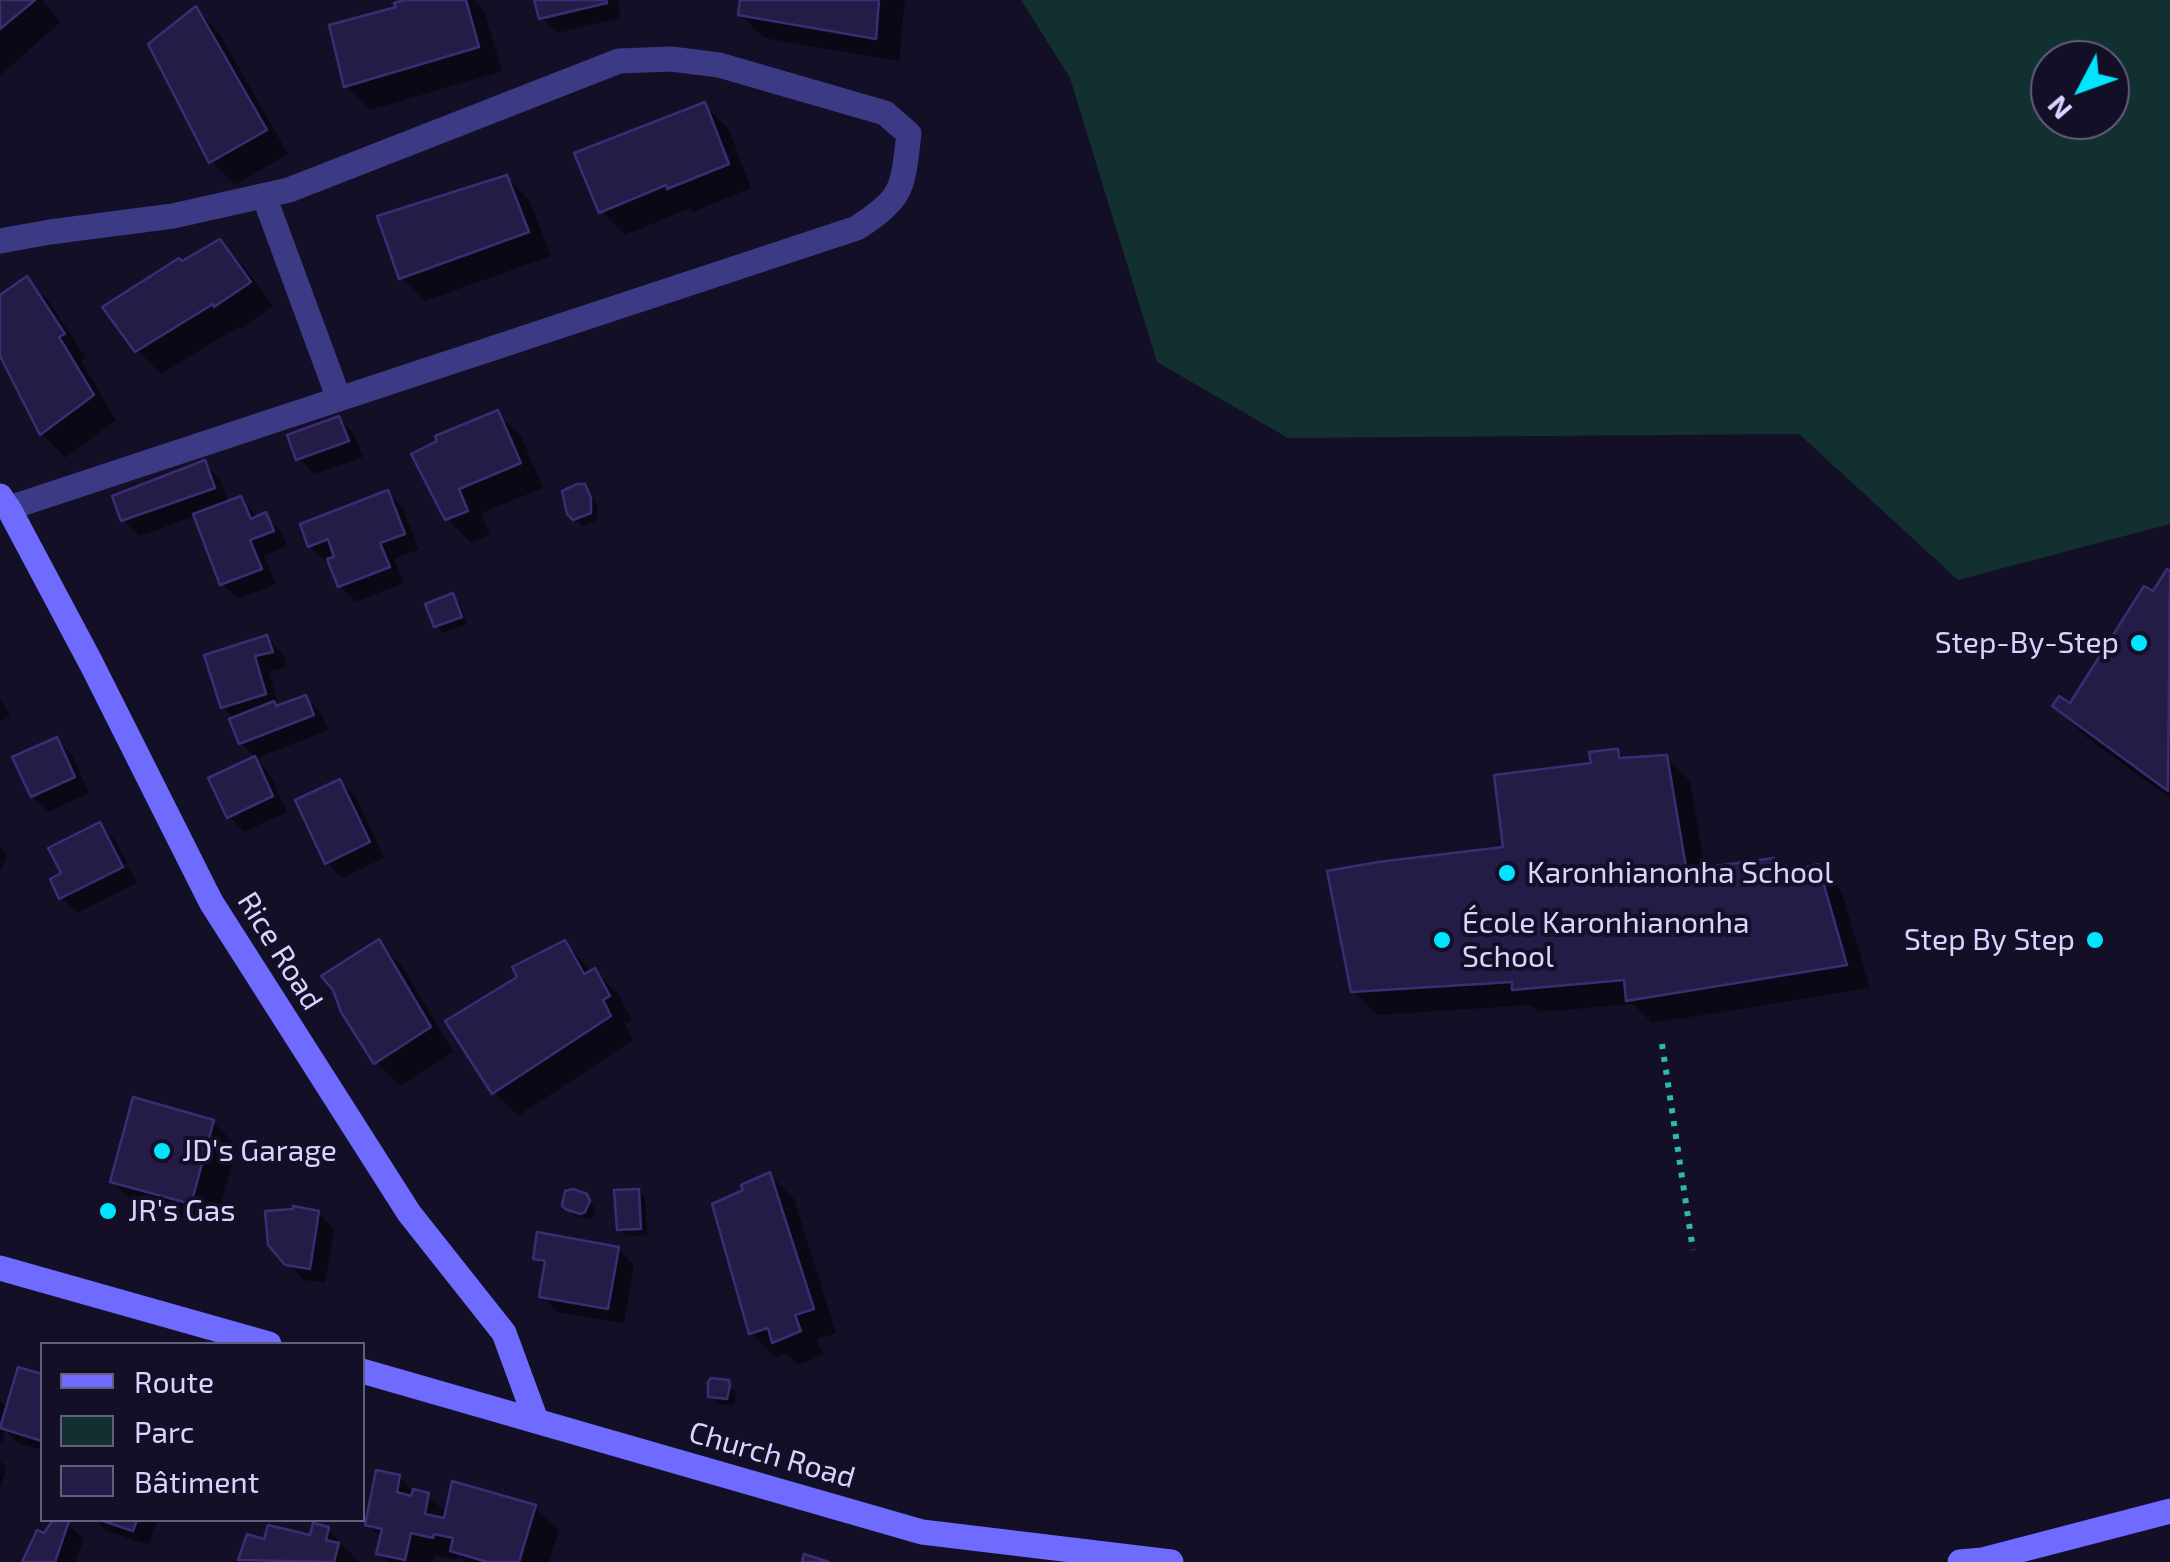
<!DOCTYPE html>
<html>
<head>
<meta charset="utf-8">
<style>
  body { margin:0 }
  #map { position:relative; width:2170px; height:1562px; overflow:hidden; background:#130f26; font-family:"Exo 2",sans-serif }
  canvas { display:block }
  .legend { position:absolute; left:40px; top:1342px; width:325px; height:180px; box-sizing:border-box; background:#130f26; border:2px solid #625e7d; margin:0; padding:12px 18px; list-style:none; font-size:30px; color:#d9d4ff }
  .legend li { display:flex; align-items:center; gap:20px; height:50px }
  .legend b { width:50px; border:2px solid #625e7d }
  .north { position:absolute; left:2030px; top:40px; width:100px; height:100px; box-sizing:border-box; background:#130f26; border:2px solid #625e7d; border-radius:50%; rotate:229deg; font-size:28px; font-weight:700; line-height:40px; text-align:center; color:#d9d4ff }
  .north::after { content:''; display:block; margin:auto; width:35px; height:45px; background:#00e5ff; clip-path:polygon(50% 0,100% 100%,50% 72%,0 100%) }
</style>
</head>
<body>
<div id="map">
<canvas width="2170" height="1562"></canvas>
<ul class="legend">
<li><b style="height:12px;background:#6f6bff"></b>Route</li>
<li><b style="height:28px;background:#12302f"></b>Parc</li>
<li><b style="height:28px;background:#241b47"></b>Bâtiment</li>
</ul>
<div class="north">N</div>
</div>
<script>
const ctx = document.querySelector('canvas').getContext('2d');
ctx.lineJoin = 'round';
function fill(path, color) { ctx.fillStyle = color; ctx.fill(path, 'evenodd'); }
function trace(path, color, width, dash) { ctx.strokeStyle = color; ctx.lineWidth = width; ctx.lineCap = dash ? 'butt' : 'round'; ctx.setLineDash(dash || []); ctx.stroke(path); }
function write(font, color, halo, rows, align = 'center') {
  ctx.font = font + ' "Exo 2",sans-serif'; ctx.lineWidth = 8; ctx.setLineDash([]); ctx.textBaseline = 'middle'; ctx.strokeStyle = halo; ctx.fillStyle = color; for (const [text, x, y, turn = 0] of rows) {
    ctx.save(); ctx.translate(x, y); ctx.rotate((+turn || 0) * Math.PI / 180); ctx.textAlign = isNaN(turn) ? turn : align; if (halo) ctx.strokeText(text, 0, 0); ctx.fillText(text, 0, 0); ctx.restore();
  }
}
fill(new Path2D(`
  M1021,0H2170V524L1958,580L1799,434L1288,438L1157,362L1070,78ZM2050,60H2110V120H2050Z`), '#12302f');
fill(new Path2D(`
  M0,0H42L60,22L0,76Z
  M413,0H474L484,10L502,71L370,110L346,86L399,9Z
  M537,0H617L621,18L557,33L541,17Z
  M743,0H905L899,61L764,38L740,15Z
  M196,9L219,33L288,154L235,185L211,161Z
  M704,105L728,128L751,188L693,212L690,208L625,235L601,211Z
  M506,177L530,201L551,256L425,301L401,277Z
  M220,242L244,266L273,306L240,329L238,327L161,374L137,350L182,264Z
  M27,279L50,303L86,358L81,361L116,420L65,458L42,434L0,350V298Z
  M497,413L521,436L543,488L481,513L490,535L471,543L448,519L415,455Z
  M339,419L354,434L363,457L314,474L299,458Z
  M205,463L220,479L229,503L240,499L258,518L265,515L281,531L287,546L264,556L276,584L238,599L222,583L196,516L139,536L123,520Z
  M583,487L591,494L598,507L597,520L582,526L569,512Z
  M388,493L403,508L419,549L394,559L404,583L356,602L340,586L330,560L326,562L310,546Z
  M2168,572L2170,573V798L2086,737L2055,706L2071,707Z
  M452,596L460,603L467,624L443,633L436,625Z
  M267,638L283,654L287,667L269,672L279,708L306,698L322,714L328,730L255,759L270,774L287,812L244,832L229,816L211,779L256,758L241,743L235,719L223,707L207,657Z
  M0,699L10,716L0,722Z
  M56,740L72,755L89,793L48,812L33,796Z
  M1617,751L1626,760L1666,757L1690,781L1705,870L1773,861L1788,875L1817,867L1841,890L1870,988L1652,1023L1633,1004L1539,1012L1531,1005L1377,1015L1353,991L1593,765Z
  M340,782L356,797L384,858L342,878L327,862Z
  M100,825L116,841L127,863L75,888V893L129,867L137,883L77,913L61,897L64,874Z
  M0,847L7,854L0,872Z
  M378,942L402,966L453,1052L400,1086L376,1062L335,989Z
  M565,943L592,973L595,971L619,995L632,1020L625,1024L633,1040L518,1116L494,1092L520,978Z
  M213,1122L237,1146L215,1226L136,1205L113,1182Z
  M770,1175L794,1199L836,1333L817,1339L823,1355L798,1365L786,1353L775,1357L751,1333L746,1192Z
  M638,1191L645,1198L647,1235L627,1236L620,1229Z
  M586,1196L596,1210L592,1218L589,1220L575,1216L567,1208Z
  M318,1213L334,1229L325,1283L304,1280L287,1263Z
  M618,1249L634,1265L624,1323L557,1312L542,1296L546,1269L536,1258Z
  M19,1370L42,1377V1450L18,1443L5,1430L2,1443L0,1442V1401L8,1408Z
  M727,1383L736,1394L734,1405L718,1404L711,1396Z
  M0,1461L7,1468L0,1489Z
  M399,1477L414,1492L428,1495L447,1514L535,1507L559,1531L549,1562H465L458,1555L456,1560L435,1555L433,1562H388L379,1553L382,1539L368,1524Z
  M56,1520L68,1524L84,1539L75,1562H25Z
  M96,1520H157L149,1545L107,1531Z
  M328,1530L359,1562H243L241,1560L266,1542L312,1538Z`), '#0007');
const building = new Path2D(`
  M0,0H35L0,29Z
  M404,0H466L479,47L344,87L329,25L396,7L394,3Z
  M534,0H606L607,3L539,19Z
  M740,0H879L876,39L738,15Z
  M196,6L267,130L209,163L148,44Z
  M705,102L729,164L667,189L666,185L599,213L574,153Z
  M507,175L529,232L399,279L377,216Z
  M220,239L251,282L214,307L213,304L135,352L102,307L179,258L182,261Z
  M27,276L65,334L59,337L94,395L40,435L0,356V295Z
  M498,410L521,463L459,489L468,511L445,520L411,454L437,441L435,436Z
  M339,416L349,441L296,460L287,435Z
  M205,460L215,488L121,521L112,496Z
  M577,484H585L591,498V513L573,520L567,514L562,491Z
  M388,490L405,534L380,543L390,567L338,587L327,559L334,557L328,539L308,547L300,524Z
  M241,496L251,519L266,512L274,531L250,540L262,569L220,585L193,514Z
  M2167,569L2170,571L2168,791L2052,706L2059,696L2070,703L2144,586L2153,591Z
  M453,593L462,617L434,627L425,604Z
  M267,635L273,652L255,656L266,694L221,708L204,655Z
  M306,695L314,715L239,744L229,719L274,701L276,706Z
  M57,737L75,777L31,797L12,757Z
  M1615,749H1618L1619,758L1667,755L1689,885L1703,883L1701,868L1774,858L1779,875L1818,864L1847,965L1626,1001L1624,980L1512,990V982L1351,992L1327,871L1378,862L1503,847L1494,775L1591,763L1589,752Z
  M255,756L273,796L227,818L208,778Z
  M340,779L370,842L325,864L295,800Z
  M100,822L123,867L59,899L50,879L61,873L48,848Z
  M379,939L431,1027L374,1064L341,1012L333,990L321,976Z
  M565,940L584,974L595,968L610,996L603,1000L611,1016L492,1094L445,1021L517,977L512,967Z
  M133,1097L214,1120L191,1204L110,1182Z
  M770,1172L814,1309L795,1315L801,1331L772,1343L768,1328L749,1334L712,1204L743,1190L741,1185Z
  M573,1189L587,1194L590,1201L585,1212L580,1214L565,1209L562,1205L565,1191Z
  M639,1189L641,1229L617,1230L614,1190Z
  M293,1206L319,1211L310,1269L285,1265L268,1245L265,1211L293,1209Z
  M537,1232L619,1247L608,1309L539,1297L545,1261L533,1259Z
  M18,1367L42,1374V1441L0,1428Z
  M711,1378L729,1380L730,1386L727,1399L708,1397V1382Z
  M376,1470L400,1475L397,1492L411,1496L413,1489L429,1493L425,1514L444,1518L452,1481L536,1505L519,1562H487L450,1551L453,1538L434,1534L433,1538L411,1533L405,1560L376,1554L382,1529L365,1525Z
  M53,1520L69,1521L55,1562H22L37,1530L44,1533Z
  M100,1520H137L133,1531Z
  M313,1523L329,1527L326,1540L339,1543L334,1562L238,1560L247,1534L264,1539L268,1525L310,1535Z
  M804,1554L829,1562H802Z`);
fill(building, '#241b47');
trace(building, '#3b2d73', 2.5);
trace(new Path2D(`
  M1662,1044L1693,1250`), '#2fb8b0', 6, [5, 8]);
trace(new Path2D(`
  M264,196L339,399
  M0,241L50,232L173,216L289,190L619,61L671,59L719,65L885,113L909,134C902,189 905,196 857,228L9,508`), '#3d3a85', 25);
trace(new Path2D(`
  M0,496L10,511L91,663L211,902L409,1213L504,1333L536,1420
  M0,1268L269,1344
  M362,1371L922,1532L1171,1562
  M1960,1562L1982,1560L2170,1511`), '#6f6bff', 25);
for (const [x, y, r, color] of [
  [2139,643,10,"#00e5ff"],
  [1507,873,10,"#00e5ff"],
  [1442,940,10,"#00e5ff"],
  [2095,940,10,"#00e5ff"],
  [162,1151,10,"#00e5ff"],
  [108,1211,10,"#00e5ff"]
]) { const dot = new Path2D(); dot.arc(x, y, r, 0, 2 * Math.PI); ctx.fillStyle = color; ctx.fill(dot); trace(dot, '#130f26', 4); }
write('30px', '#d9d4ff', '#130f26', [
  ["Step-By-Step",2119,643,"right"],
  ["Karonhianonha School",1527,873],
  ["École Karonhianonha",1462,923],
  ["School",1462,957],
  ["Step By Step",2075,940,"right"],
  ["JD's Garage",182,1151],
  ["JR's Gas",128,1211]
], 'left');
write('30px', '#d9d4ff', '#130f26', [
  ["Rice Road",280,951,58],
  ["Church Road",772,1455,16]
]);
</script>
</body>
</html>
